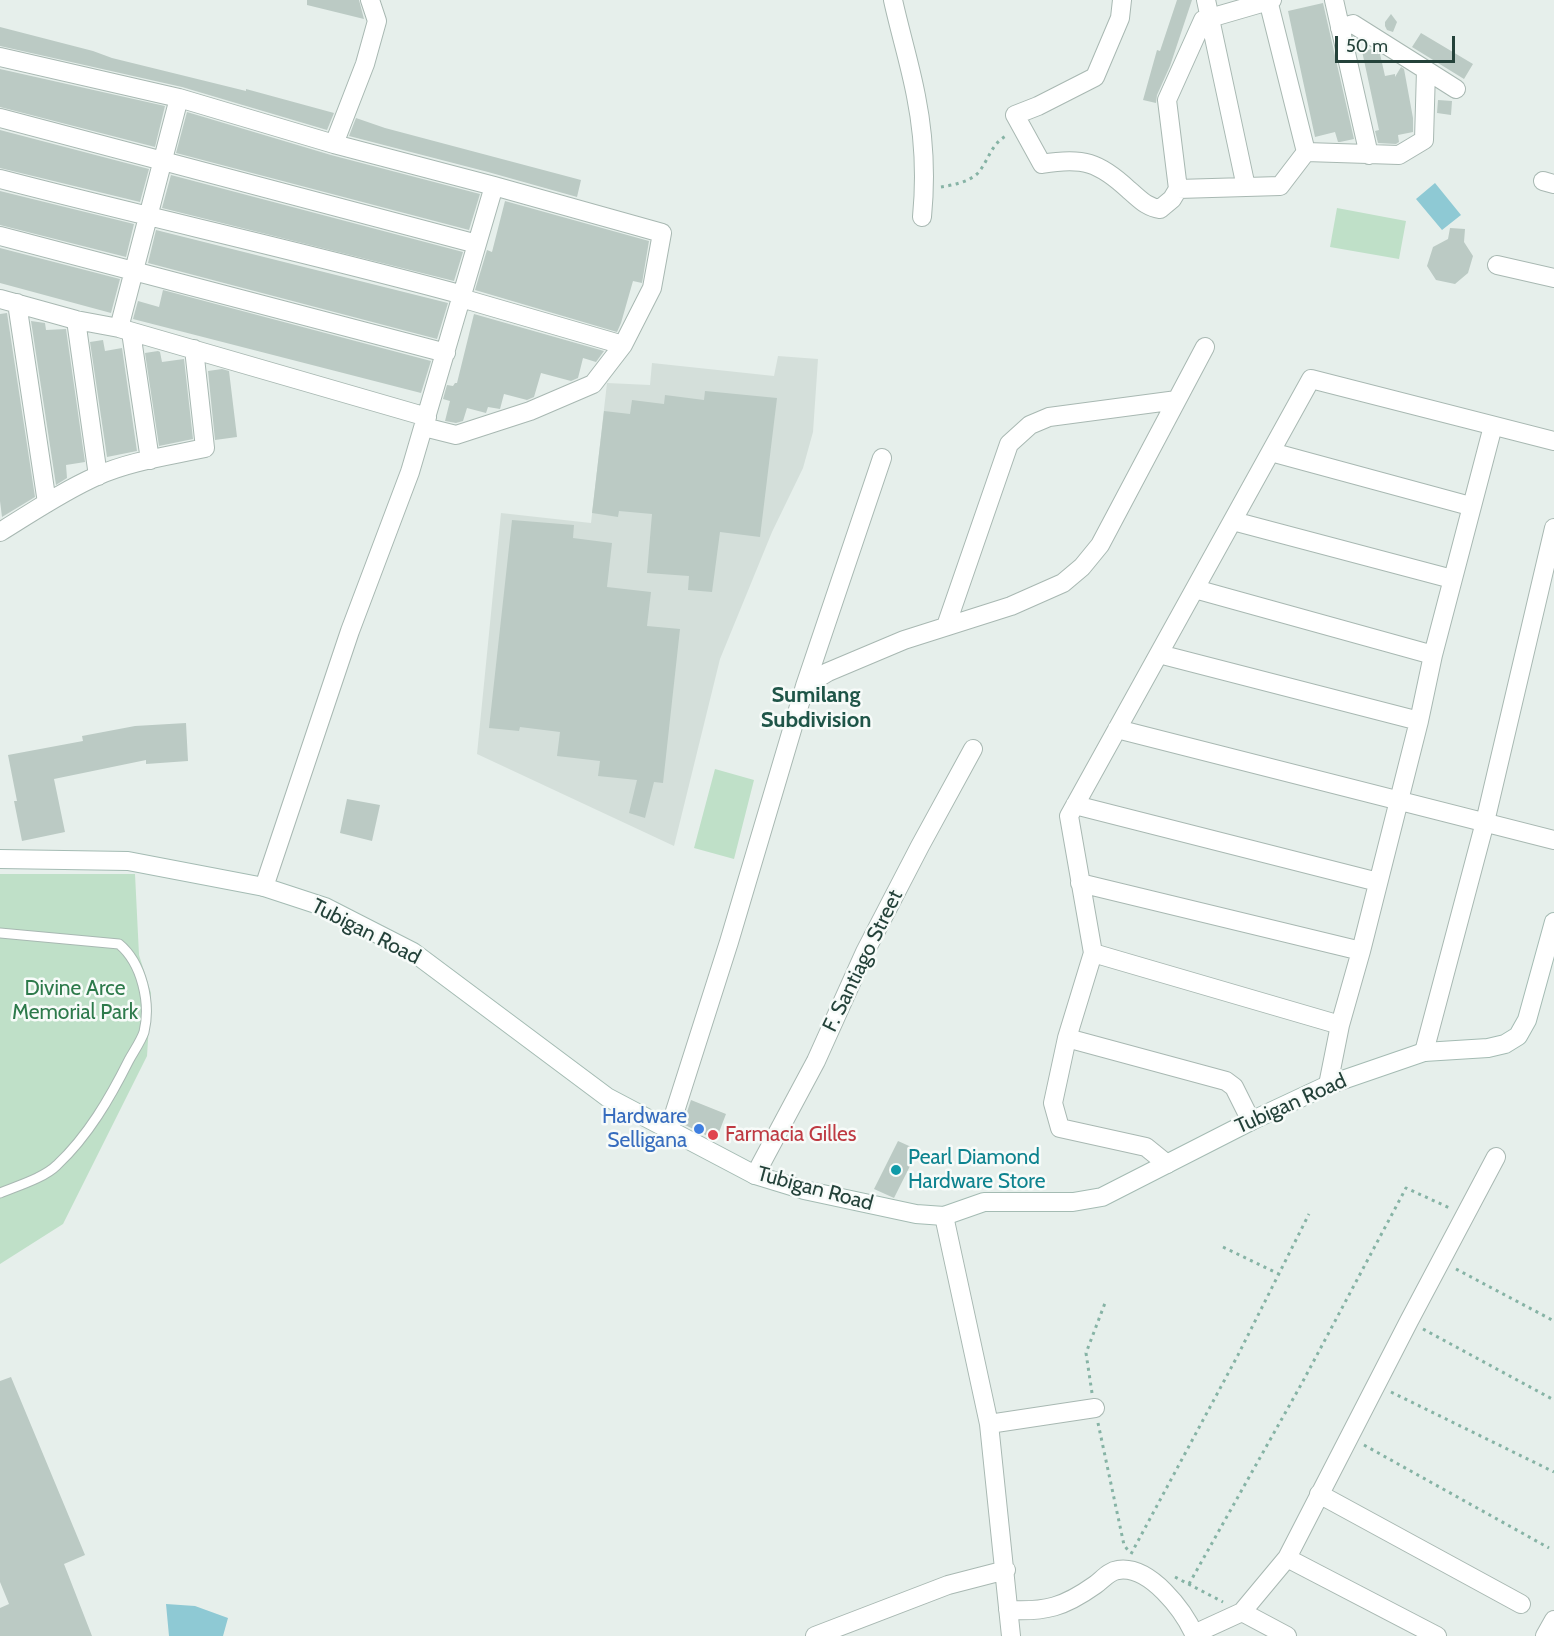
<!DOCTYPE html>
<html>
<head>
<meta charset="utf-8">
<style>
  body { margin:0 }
  #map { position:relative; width:1554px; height:1636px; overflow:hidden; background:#e6efeb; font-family:Cabin,sans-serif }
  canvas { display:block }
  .scale { position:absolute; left:1335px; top:36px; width:120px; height:27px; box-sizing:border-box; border:3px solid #24423a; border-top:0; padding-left:8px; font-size:18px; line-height:21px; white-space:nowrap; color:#24423a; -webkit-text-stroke:4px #f7fbf9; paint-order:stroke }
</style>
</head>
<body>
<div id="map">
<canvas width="1554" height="1636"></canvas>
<div class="scale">50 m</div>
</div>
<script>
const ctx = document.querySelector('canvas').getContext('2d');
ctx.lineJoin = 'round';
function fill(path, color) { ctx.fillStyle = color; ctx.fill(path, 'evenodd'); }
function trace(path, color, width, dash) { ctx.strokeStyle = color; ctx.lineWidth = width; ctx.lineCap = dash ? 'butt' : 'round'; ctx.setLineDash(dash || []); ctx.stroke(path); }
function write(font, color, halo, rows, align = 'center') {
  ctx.font = font + ' Cabin,sans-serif'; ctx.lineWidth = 5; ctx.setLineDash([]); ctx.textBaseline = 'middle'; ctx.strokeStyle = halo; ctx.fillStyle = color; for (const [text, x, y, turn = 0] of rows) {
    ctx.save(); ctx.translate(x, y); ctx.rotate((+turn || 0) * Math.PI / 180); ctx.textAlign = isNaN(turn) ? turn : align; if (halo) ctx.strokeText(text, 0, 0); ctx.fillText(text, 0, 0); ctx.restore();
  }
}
fill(new Path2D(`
  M778,356L818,359L813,432L803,468L772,532L720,659L674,846L477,754L501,513L591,523L607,383L650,385L652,363L774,376Z`), '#d4dfda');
fill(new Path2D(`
  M1337,208L1406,221L1399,259L1330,247Z
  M715,769L754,780L734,859L694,848Z
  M0,874H135L139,955L151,993L147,1056L63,1224L0,1264Z`), '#bfe0c8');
fill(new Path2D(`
  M1435,183L1461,215L1442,230L1416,199Z
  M166,1604L195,1606L228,1618L223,1636H169Z`), '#8ec9d4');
fill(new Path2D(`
  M307,0H359L364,19L307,5Z
  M1177,0H1192L1170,66L1157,95L1156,103L1143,100L1157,50L1160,51Z
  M1323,3L1354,139L1340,142H1338L1335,132L1315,137L1288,11Z
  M1391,14L1397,22L1393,32L1387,30L1385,26V22Z
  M0,27L93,51L112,58L246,91V89L334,113L327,130L182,87L0,46Z
  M1421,33L1473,64L1464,79L1412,47Z
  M1372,49L1380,54L1385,76L1395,74V77L1401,67L1404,69L1413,118V132L1398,135L1399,142L1396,144L1378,143L1375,131L1379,130L1362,51Z
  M0,69L165,106L155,147L0,107Z
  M1438,100L1452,101L1451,115L1437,113Z
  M187,112L331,155L480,194L469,230L176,153Z
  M356,118L385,128L581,180L577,197L488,172L349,136Z
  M0,130L149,169L140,202L0,168Z
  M171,175L463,252L454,281L162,208Z
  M0,191L134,224L126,257L0,225Z
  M505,201L649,241L642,283L633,281L621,323L617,332L475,290L487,250L492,252Z
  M1450,228L1465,229L1464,242L1473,256L1468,273L1455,284L1436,280L1427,266L1433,247L1448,239Z
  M156,230L448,303L437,339L148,263Z
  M0,248L120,279L111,313L0,283Z
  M163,290L431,361L421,393L133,319L138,301L159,307Z
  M7,313L35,497L2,517L0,501V314Z
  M474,314L604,351L596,362L583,358L578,378L571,381L541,373L534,397L527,400L504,394L500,409L488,407L486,413L467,408L463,421L456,423L445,421L450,401L443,399L447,385L453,386L455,383H457Z
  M31,321L45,323L46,330L66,329L85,462L66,465L67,478L56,485Z
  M103,340L105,351L122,348L137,451L107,457L90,342Z
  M158,351L160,352L162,362L184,359L193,439L159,446L145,353Z
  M222,369L229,371L237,437L215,440L208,371Z
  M705,391L777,398L760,537L720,532L712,592L688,590L689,576L647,573L652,514L619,511L618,517L592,513L604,411L630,414L632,400L664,404L665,395L704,400Z
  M512,520L574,525L573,538L612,543L607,587L651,592L647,626L680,629L663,783L654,782L645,818L629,813L637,780L598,776L600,761L557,756L560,732L520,727L519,731L489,728Z
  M186,723L188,761L146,764V760L54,779L65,832L22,841L14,801H17L8,755L83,741L82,736L135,726Z
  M347,799L380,805L372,841L340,833Z
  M691,1100L726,1114L716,1140L683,1124Z
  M898,1141L918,1150L894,1198L874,1189Z
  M11,1377L85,1555L64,1564L92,1636H0V1608L9,1604L0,1582V1381Z`), '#bbcac4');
const lane = new Path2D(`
  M0,933L119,944C142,963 151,1003 144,1032C141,1041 134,1051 129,1060C110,1098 88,1136 57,1165C44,1178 17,1186 0,1193`);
const street = new Path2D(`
  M893,0C900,32 910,64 916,96C924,136 926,176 922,217
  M1122,0L1120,18L1095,77L1038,106L1015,115L1042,164C1083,157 1099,162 1129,190C1140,199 1146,207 1160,209L1172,199L1178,189
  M1206,0L1246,187
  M1268,0L1306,152
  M1272,0L1203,20L1167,100L1178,189L1280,186L1306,152L1399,155L1424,140L1426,70L1353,24L1340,28
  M1334,0L1369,155
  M0,57L179,98L334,144L494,186L662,233L652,288L623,345L593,384L530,411L456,435L424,427
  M1426,70L1456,89
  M0,118L477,244
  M334,144L365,64L377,21L370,0
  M0,179C154,219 309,253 463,295
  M1543,181L1554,184
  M0,236L446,353
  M1497,265L1554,278
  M461,298L623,345
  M0,299L76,320L119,328L427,417
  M17,303L47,503
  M76,320L98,476
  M119,328L179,98
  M131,332L150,460
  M1271,452L1470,506
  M1233,521L1452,579
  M0,532C31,513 63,491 97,476C130,461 169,456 205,448L194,349
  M1195,589L1433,655
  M946,626L1009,444L1030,425L1049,417L1177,400
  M1159,654L1419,721
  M805,686L828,672L904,640L1011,606L1063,583L1082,567L1100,545L1205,347
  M1117,729L1554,840
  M1075,805L1378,882
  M1080,883L1361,951
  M264,887L350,631L410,472L494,186
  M1093,953L1340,1025
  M1067,1038L1226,1081L1234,1087L1251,1121
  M1424,1052L1485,822L1554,528
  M1328,1085L1340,1025L1361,951L1419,721L1433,655L1493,426
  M669,1130L729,942L805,686L882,458
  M1167,1164L1146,1147L1060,1128L1053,1103L1067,1038L1093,953L1069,816L1311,379L1554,441
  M755,1175L816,1061L865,952L920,846L973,749
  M944,1216L989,1424L1011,1636
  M989,1424L1095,1408
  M1319,1494L1521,1604
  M1287,1558L1437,1636
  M1008,1610C1046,1612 1064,1607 1095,1585C1102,1580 1109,1571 1118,1570C1150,1565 1184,1611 1195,1636
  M1242,1612L1287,1636
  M1194,1634L1242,1612L1287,1558L1409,1321L1496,1157
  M815,1636L948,1585L1006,1570
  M1545,1636L1554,1620`);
const secondary = new Path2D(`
  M0,859L128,861L264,887L325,907L413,952L607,1097L755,1175L804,1190L916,1214L944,1216L984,1202H1073L1102,1197L1251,1121L1328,1085L1424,1052L1488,1048L1505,1044L1518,1036L1527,1020L1554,922`);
trace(lane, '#a8b8b2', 11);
trace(street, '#a8b8b2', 20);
trace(secondary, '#a4bbb3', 20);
trace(new Path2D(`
  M941,187C953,185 969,182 978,173C989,160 991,143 1008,135
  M1223,1247L1279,1274
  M1456,1269L1554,1321
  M1423,1329L1554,1400
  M1391,1392L1554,1472
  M1092,1393L1086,1353L1105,1303
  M1098,1423L1124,1545L1130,1553
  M1364,1445L1549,1548
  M1131,1554L1238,1355L1309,1214
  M1175,1577L1223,1602
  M1189,1584L1302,1383L1406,1188L1452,1209`), '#86b3a5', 3, [3, 4.5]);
trace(lane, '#fff', 9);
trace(street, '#fff', 18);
trace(secondary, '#fff', 18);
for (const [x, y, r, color] of [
  [699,1129,6,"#3f7fe0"],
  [713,1135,6,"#e0444e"],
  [896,1170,6,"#0f9aa8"]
]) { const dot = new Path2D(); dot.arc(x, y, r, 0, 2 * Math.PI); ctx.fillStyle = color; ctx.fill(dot); trace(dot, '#f7fbf9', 2); }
write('21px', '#24423a', '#f7fbf9', [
  ["Tubigan Road",366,932,27],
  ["F. Santiago Street",863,961,-64],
  ["Tubigan Road",1291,1104,-24],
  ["Tubigan Road",815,1189,15]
]);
write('21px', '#2d7a4b', '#f7fbf9', [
  ["Divine Arce",75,989],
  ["Memorial Park",75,1013]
]);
write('21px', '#366cbe', '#f7fbf9', [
  ["Hardware",687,1117],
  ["Selligana",687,1141]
], 'right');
write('21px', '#be3a42', '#f7fbf9', [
  ["Farmacia Gilles",725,1135]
], 'left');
write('21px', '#0d838f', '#f7fbf9', [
  ["Pearl Diamond",908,1158],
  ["Hardware Store",908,1182]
], 'left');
write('bold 22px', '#1f5548', '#f7fbf9', [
  ["Sumilang",816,696],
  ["Subdivision",816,721]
]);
</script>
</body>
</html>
